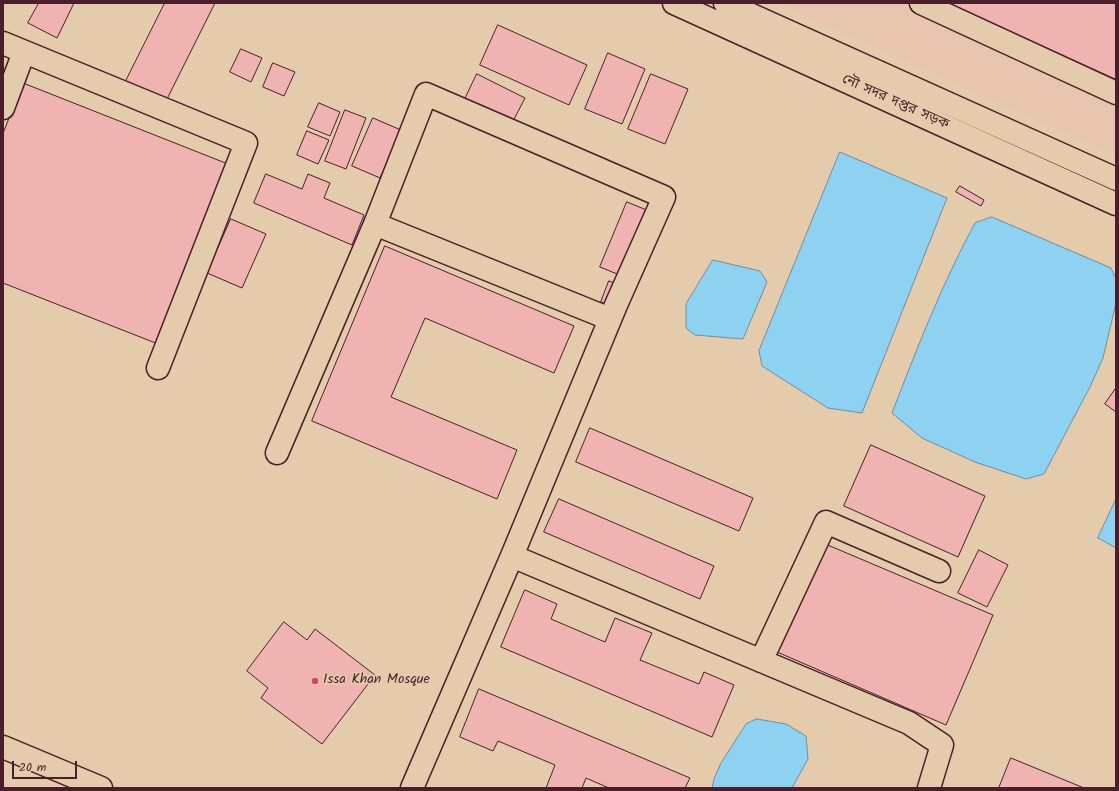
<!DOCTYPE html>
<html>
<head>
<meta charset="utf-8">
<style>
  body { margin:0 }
  #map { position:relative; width:1119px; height:791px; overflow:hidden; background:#e3cbab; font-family:Kalam,sans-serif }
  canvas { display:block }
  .frame { position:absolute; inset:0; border:4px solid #4a1f2b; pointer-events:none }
  .scale { position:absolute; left:12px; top:761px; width:65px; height:18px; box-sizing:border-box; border:2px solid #4a1f2b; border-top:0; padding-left:5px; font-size:12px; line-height:14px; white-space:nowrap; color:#4a1f2b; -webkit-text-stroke:3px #e3cbab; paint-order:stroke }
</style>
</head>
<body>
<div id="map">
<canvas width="1119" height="791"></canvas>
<div class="frame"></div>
<div class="scale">20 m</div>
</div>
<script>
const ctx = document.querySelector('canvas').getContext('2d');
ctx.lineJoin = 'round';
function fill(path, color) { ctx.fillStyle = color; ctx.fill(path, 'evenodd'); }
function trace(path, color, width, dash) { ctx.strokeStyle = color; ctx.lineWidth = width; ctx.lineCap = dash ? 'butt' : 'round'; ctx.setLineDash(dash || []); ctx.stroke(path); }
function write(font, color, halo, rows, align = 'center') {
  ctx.font = font + ' Kalam,"Noto Sans Bengali",sans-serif'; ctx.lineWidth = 3.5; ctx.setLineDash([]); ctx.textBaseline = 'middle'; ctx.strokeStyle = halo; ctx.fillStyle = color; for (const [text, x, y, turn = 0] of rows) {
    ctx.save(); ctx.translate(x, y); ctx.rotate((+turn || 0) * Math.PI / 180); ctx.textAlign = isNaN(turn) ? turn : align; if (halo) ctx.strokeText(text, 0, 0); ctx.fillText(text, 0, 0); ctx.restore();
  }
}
fill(new Path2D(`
  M778,3H1116V155Z`), '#e7c4ad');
const water = new Path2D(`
  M840,152L947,198L862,413L828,408L762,366L759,351Z
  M992,217L1111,268L1116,279V303L1103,358L1090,387L1044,474L1026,479L975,462L922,438L892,413C917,348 942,284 975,223Z
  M713,260L760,271L767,282L743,339L695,335L686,328V304Z
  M1116,499V548L1098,538Z
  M757,719L786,724L806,736L808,759L792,788H712L714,779L721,763L746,724Z`);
fill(water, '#8fd1f1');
trace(water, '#738aa2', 1);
const building = new Path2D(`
  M39,3H74L57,38L28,23Z
  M165,3H215L165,103L125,83Z
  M945,3H1116V79Z
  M498,25L587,65L569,105L480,65Z
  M241,49L262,58L251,82L230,72Z
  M608,53L645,69L622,124L585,109Z
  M273,63L295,72L284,96L263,87Z
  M477,74L525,98L511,125L464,101Z
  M651,74L688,89L665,144L628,129Z
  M23,83L228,164L158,344L3,283V134Z
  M319,103L340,112L330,136L308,127Z
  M345,110L366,118L346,169L325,161Z
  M373,118L401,130L380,178L352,166Z
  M307,131L329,140L318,164L297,155Z
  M266,174L302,189L308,174L330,183L324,198L364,215L352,245L254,203Z
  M960,186L984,200L981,206L956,192Z
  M627,202L649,211L622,276L600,267Z
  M231,219L266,234L242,288L207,273Z
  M385,246L574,326L554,373L425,318L391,397L517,450L497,499L312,421Z
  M609,281L620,285L612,307L601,302Z
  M1116,388V412L1105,404Z
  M590,428L753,498L739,531L576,462Z
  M871,445L985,496L958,557L844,506Z
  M559,499L714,566L700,599L544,532Z
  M823,543L993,615L946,725L777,652Z
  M979,550L1008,565L987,607L958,593Z
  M525,590L557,604L551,619L605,642L615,618L652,633L640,660L699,684L704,672L734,685L712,737L501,647Z
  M284,622L307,640L315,629L375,675L322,744L261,698L268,688L247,671Z
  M479,689L690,778L685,788H609L586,778L582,788H546L555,765L498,741L493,751L460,737Z
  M1011,758L1084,788H999Z`);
fill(building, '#efb3b1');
trace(building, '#4a1f2b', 1);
const minor = new Path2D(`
  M921,3L1116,93
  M3,43L246,143L158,368
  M3,108L24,52
  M375,224L610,319
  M277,453L375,224L426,94L664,197L616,305L512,556L412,788
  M512,556L909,723L942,745L929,788
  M761,661L826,522L939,571
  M3,747L101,788`);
const major = new Path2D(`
  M674,3L1116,204
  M725,3L1116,179`);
trace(minor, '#4a1f2b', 25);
trace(major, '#4a1f2b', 25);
trace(minor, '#e3cbab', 22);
trace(major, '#e3cbab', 22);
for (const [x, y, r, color] of [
  [315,681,4,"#d1495b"]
]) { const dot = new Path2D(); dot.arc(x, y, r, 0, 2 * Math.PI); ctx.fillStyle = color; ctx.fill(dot); trace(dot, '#e3cbab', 1.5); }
write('14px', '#4a1f2b', '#e3cbab', [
  ["নৌ সদর দপ্তর সড়ক",895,103,24]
]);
write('14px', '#4a1f2b', '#e3cbab', [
  ["Issa Khan Mosque",323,681]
], 'left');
</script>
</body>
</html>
